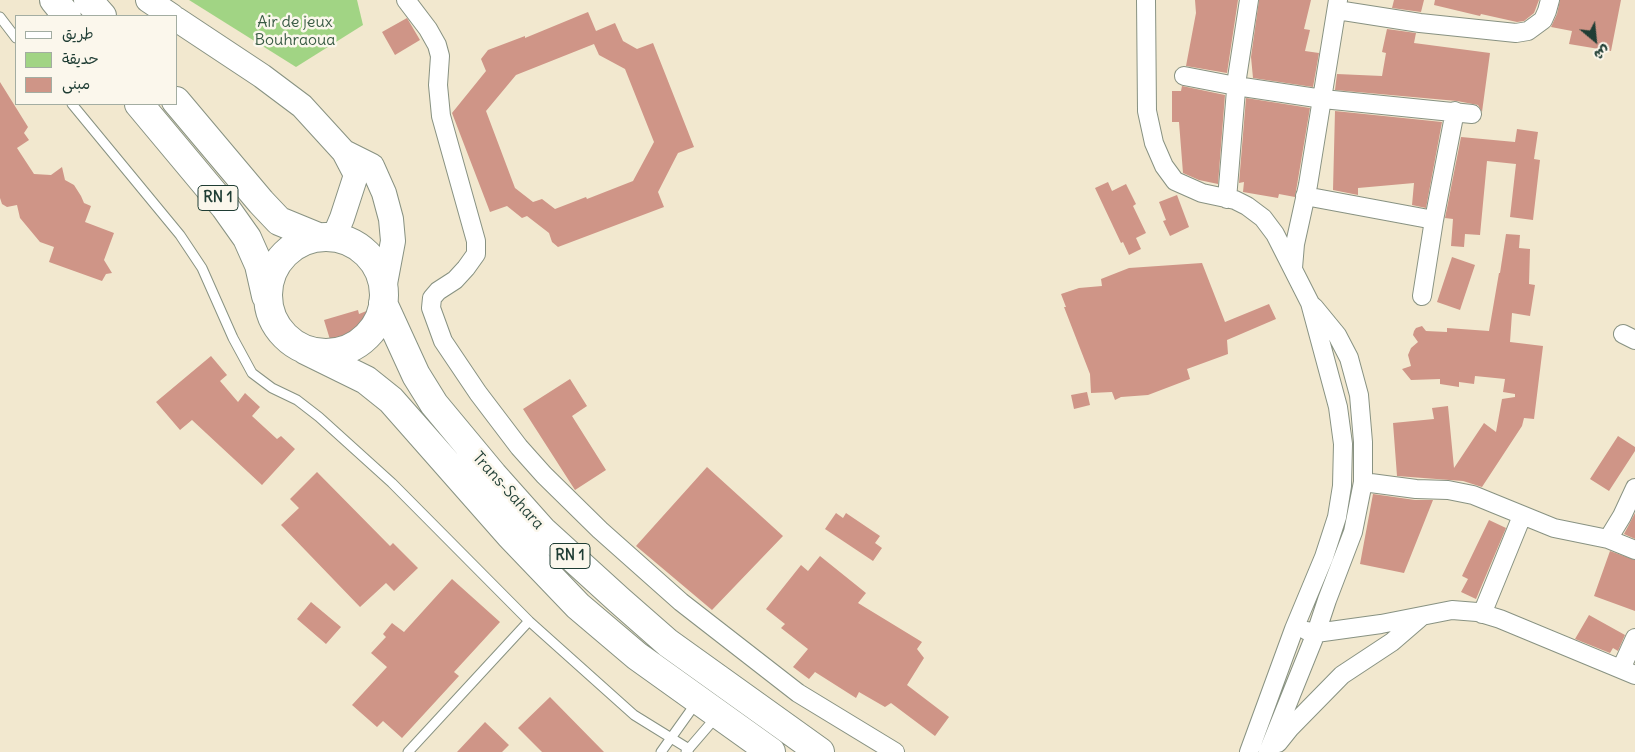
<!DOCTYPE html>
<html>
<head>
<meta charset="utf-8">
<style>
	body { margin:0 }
	#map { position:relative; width:1635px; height:752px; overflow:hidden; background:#f2e8cf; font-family:Delius,"Playpen Sans Arabic",sans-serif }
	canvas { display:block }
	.legend { position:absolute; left:15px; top:15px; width:162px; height:90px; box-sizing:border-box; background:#fbf7ec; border:1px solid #a3ada2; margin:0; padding:6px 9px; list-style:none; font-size:15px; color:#1f3d34 }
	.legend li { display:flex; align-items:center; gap:10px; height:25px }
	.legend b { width:25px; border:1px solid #a3ada2 }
	.north { position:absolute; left:1570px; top:15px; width:50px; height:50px; -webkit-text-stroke:4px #fbf7ec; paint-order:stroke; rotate:152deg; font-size:14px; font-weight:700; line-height:20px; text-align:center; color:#1f3d34 }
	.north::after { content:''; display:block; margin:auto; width:18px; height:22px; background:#1f3d34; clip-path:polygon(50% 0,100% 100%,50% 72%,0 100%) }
</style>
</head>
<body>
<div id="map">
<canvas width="1635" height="752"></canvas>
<ul class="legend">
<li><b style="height:6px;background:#fff"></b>طريق</li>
<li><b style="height:14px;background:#a1d484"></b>حديقة</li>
<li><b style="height:14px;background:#cf9587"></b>مبنى</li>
</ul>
<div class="north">ش</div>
</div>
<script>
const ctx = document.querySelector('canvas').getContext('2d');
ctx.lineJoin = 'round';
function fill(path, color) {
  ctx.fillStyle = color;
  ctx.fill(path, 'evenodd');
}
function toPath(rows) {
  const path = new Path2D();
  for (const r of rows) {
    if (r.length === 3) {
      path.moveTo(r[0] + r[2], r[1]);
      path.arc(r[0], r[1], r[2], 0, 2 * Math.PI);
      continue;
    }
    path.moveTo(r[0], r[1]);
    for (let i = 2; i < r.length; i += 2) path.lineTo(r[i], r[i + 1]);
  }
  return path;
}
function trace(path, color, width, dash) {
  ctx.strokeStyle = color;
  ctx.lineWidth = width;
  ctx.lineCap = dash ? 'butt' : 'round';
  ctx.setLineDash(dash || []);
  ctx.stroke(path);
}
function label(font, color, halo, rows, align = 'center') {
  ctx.font = font + ' Delius,sans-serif';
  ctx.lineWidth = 5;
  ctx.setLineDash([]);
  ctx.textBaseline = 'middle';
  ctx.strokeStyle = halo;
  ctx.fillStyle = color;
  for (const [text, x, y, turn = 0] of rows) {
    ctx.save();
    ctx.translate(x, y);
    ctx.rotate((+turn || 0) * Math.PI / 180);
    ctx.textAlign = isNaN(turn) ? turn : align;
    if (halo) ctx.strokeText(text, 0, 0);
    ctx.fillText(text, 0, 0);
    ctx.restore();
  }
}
fill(toPath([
	[189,0,357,0,363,25,296,67]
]), '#a1d484');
fill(toPath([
	[1195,0,1238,0,1227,73,1186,66,1196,13],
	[1259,0,1311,0,1304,29,1310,30,1305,51,1319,53,1313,87,1253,78,1251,57],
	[1394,0,1424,0,1421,12,1392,8],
	[1435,0,1539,0,1534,13,1524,21,1517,22,1481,14,1480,16,1434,5],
	[1560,0,1621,0,1611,51,1569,44,1572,31,1551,27,1557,14],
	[588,12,596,31,615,23,623,41,637,49,653,43,694,147,678,153,658,192,664,207,558,247,552,242,549,233,527,216,522,218,507,206,490,212,452,113,486,71,481,59,488,50,525,36,525,38],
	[594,44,599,55,625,69,654,142,633,181,587,199,586,197,555,209,542,199,533,202,515,188,486,111,516,75],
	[407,18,420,40,395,55,382,32],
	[1387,29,1416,33,1414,43,1490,53,1482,112,1478,105,1457,101,1335,90,1337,74,1382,76,1386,53,1382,52],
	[0,82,28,127,24,133,29,140,17,148,34,174,51,175,62,167,65,180,74,185,81,196,84,203,91,206,85,222,114,233,104,260,112,273,106,274,102,281,49,262,54,247,40,242,20,218,17,205,7,207,2,204,0,198],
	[1182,86,1225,95,1218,184,1199,180,1183,173,1179,122,1172,122,1172,91,1181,91],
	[1246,98,1310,108,1295,197,1279,194,1278,198,1243,192,1244,182,1239,183],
	[1335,111,1442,122,1426,208,1412,205,1414,183,1358,188,1358,195,1333,190],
	[1517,129,1538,132,1534,159,1540,160,1533,220,1510,217,1516,164,1487,161,1480,235,1465,234,1464,247,1451,246,1453,219,1445,218,1461,137,1515,142],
	[1108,182,1112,191,1126,184,1136,204,1133,206,1146,233,1136,238,1141,249,1129,255,1123,242,1121,243,1095,188],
	[1177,195,1189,227,1170,236,1163,221,1166,220,1159,202],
	[1506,234,1520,235,1519,248,1530,249,1529,284,1535,285,1530,316,1512,313,1510,342,1543,346,1534,419,1524,418,1522,426,1482,487,1463,481,1397,476,1393,423,1434,419,1432,408,1448,406,1454,468,1484,423,1496,432,1502,399,1515,397,1515,394,1503,392,1505,379,1475,376,1474,384,1459,382,1459,387,1440,384,1440,379,1411,380,1402,369,1411,366,1408,355,1411,348,1418,342,1413,335,1414,331,1416,328,1422,326,1426,331,1447,332,1447,328,1489,331,1499,273,1500,273],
	[1452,257,1475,265,1460,310,1437,302],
	[1202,263,1225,322,1269,304,1276,319,1227,340,1228,354,1187,369,1190,379,1148,395,1121,397,1115,400,1112,392,1091,393,1090,374,1064,307,1066,307,1061,294,1079,288,1102,286,1101,279,1129,268],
	[358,310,359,314,369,310,379,332,332,346,324,320],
	[211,356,227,375,220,381,238,402,245,393,260,407,252,416,277,439,281,436,295,449,262,485,192,420,180,430,156,402],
	[570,379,587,406,572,416,606,470,575,490,523,409],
	[1087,392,1090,405,1074,409,1071,395],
	[1618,436,1635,447,1635,451,1609,491,1590,479],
	[707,467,783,536,712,610,636,546],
	[317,472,390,546,393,543,418,568,394,591,386,583,360,607,281,525,299,508,290,499],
	[1373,494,1415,500,1433,500,1404,573,1360,564],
	[836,513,843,518,846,513,880,536,875,543,882,548,873,561,825,529],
	[1635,513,1635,539,1624,534],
	[1489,520,1506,528,1476,599,1461,592,1468,579,1462,576],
	[1610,551,1635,560,1635,611,1594,596],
	[820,556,866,593,858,603,922,642,917,649,924,658,907,685,949,717,935,736,891,703,885,707,859,692,856,698,815,672,809,679,793,667,808,649,781,628,785,624,766,609,801,565,808,571],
	[452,579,500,622,454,672,459,676,402,738,383,721,377,727,352,705,387,667,371,653,386,637,383,634,392,623,404,632],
	[311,602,341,627,326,644,297,619],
	[1589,615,1625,635,1618,651,1613,648,1610,653,1575,639],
	[550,697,604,752,542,752,518,728],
	[485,722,509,745,502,752,457,752]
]), '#cf9587');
const service = toPath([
	[0,17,16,38],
	[72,104,180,235,202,268,233,338,252,373,272,388,297,400,319,417,392,483,529,621,634,715,689,749],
	[408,752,529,621],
	[661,752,696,703],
	[686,752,717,716]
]);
const minor = toPath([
	[406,0,428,29,437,45,440,56,438,85,441,116,476,241,476,254,466,268,455,280,438,291,432,298,431,308,443,341,478,393,519,447,544,475,600,530,681,602,798,693,895,752],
	[1146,0,1147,111,1154,143,1164,166,1175,181,1202,193,1235,200,1247,206,1263,218,1275,234,1310,303,1338,407,1343,444,1342,486,1337,517,1324,557,1294,629,1249,752],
	[1337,10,1420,23,1516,33,1528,31,1543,20,1547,11,1550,0],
	[1184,76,1236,86,1323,99,1472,114],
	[1305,196,1434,220],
	[1227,199,1237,78,1249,0],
	[1293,268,1295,244,1308,185,1338,0],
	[1422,296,1434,220,1455,111],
	[1623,334,1635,340],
	[1363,482,1416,489,1448,490,1473,495,1554,528,1608,539,1622,516,1635,488],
	[1608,539,1635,550],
	[1482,614,1522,516],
	[1307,631,1316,633,1381,624,1452,610,1477,612,1500,619,1635,675],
	[1621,669,1635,638],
	[1278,743,1290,728,1342,675,1392,642,1421,617],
	[1268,752,1316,633,1327,600,1353,532,1363,482,1363,442,1359,395,1349,358,1337,335,1314,307]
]);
const secondary = toPath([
	[148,0,172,16],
	[176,19,262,76,302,106,344,152,356,175,342,218,334,237],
	[344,152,372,166,384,193,391,219,393,241,384,289]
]);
const trunk = toPath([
	[54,0,67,16],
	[88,0,102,16],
	[176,101,261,202,279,221,318,237],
	[139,104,225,207,247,238,259,265,266,296],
	[326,295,58],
	[383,303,416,375,434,404,493,475,542,530,619,600,668,643,820,752],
	[305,350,366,380,391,400,510,535,578,606,637,656,771,752]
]);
trace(service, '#889282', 11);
trace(minor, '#889282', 20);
trace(secondary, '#889282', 26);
trace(trunk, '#889282', 30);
trace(service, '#fff', 9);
trace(minor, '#fff', 18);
trace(secondary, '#fff', 24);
trace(trunk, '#fff', 28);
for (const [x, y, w] of [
	[218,198,40],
	[570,556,40]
]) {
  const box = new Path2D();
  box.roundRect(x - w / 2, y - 12.5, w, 25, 4);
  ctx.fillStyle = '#fbf7ec';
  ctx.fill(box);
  trace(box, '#1f3d34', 1);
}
label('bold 15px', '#1f3d34', null, [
	["RN 1",218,198],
	["RN 1",570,556]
]);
label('16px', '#395b44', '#fbf7ec', [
	["Air de jeux",295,22],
	["Bouhraoua",295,40]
]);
label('16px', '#1f3d34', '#fbf7ec', [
	["Trans-Sahara",508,491,48]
]);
</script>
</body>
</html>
